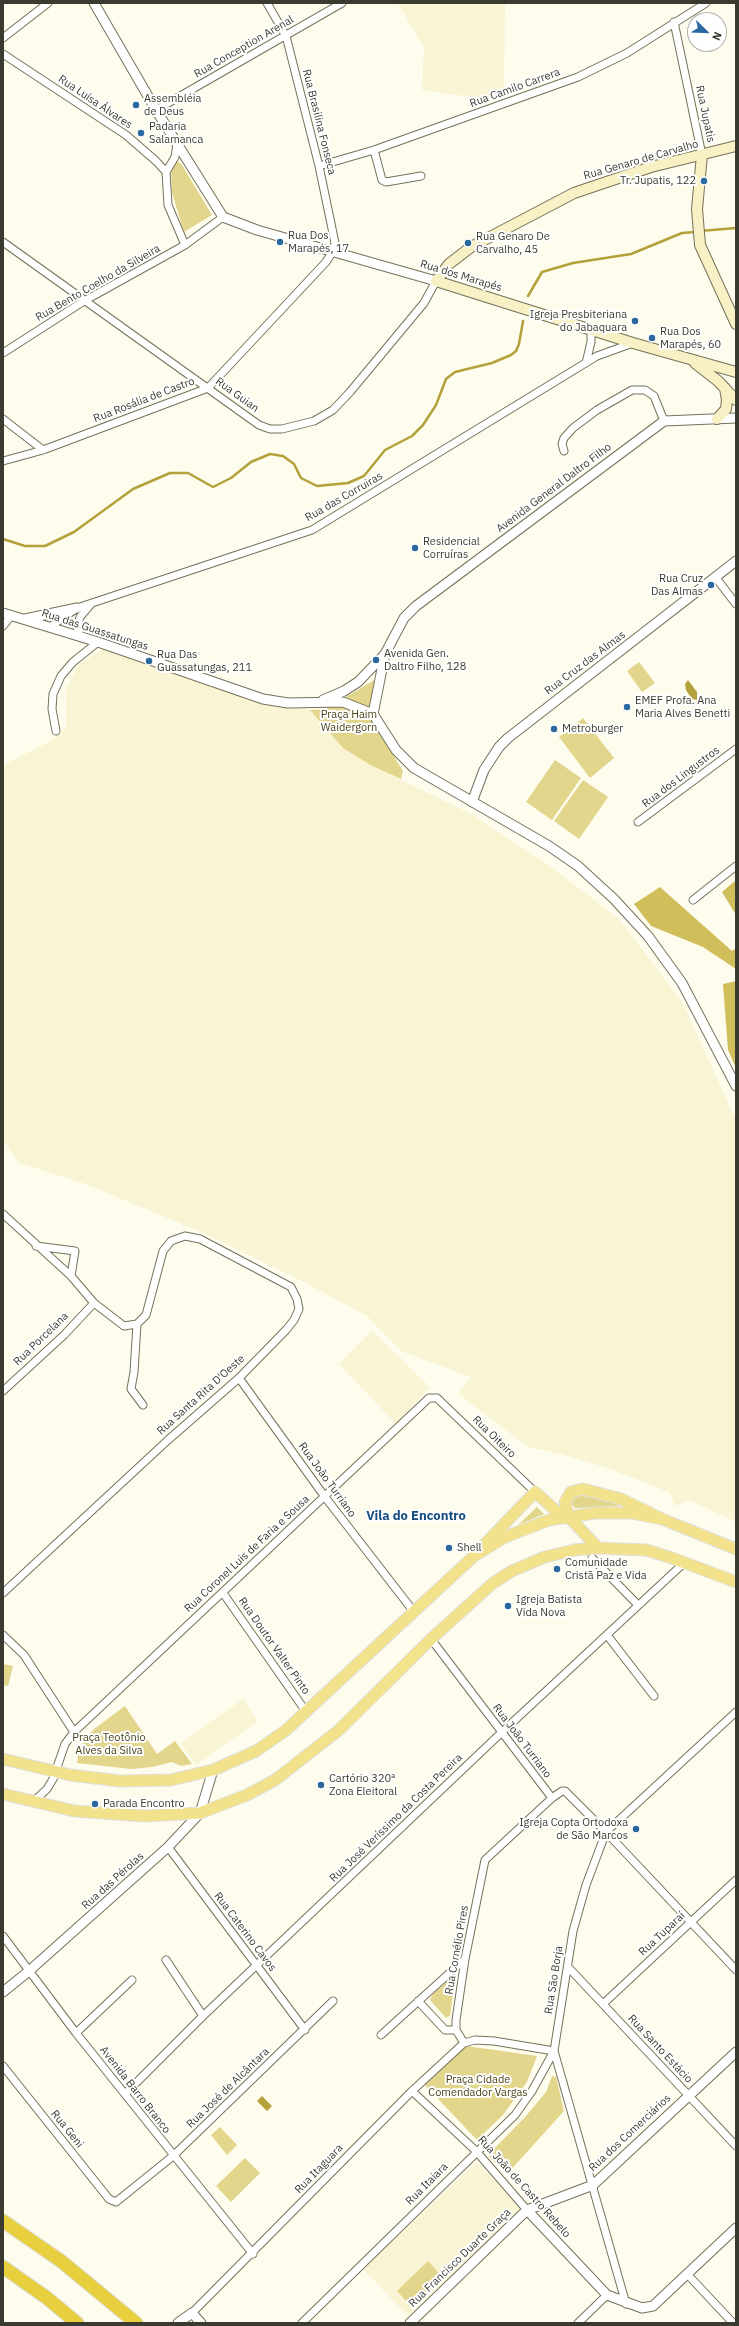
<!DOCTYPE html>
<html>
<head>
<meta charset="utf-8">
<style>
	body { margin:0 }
	#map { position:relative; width:739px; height:2326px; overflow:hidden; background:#fefced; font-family:"IBM Plex Sans",sans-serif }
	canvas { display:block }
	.frame { position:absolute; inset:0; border:4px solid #3b3a30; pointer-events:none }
	.north { position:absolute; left:687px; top:12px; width:40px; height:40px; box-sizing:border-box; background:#fff; border:1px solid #b1b0ac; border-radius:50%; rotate:113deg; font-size:11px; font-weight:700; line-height:16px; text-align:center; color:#3b3a30 }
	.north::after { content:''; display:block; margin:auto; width:14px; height:18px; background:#2c68a0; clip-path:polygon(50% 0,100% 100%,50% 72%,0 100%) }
</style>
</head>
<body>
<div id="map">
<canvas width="739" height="2326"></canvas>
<div class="frame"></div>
<div class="north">N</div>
</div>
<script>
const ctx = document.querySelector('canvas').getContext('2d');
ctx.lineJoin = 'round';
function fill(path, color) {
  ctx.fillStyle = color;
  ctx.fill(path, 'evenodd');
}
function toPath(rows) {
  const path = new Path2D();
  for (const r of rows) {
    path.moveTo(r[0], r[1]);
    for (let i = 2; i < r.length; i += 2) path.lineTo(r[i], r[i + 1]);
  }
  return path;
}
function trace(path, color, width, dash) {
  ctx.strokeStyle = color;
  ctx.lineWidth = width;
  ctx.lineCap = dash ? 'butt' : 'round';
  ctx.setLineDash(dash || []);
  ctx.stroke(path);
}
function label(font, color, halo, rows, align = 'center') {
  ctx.font = font + ' "IBM Plex Sans",sans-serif';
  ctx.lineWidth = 4;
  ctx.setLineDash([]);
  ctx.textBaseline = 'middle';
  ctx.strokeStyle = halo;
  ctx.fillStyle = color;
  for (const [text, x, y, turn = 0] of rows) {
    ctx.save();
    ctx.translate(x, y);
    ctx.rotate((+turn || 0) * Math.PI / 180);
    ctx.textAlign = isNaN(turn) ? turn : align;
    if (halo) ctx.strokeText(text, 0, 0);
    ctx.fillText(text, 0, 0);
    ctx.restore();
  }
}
fill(toPath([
	[398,3,505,3,504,94,493,100,422,90,424,48],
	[104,648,271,702,310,710,343,748,372,766,471,814,547,864,619,919,682,1002,736,1120,736,1522,689,1500,675,1506,669,1492,610,1469,561,1454,528,1447,458,1393,471,1377,401,1351,367,1316,296,1278,204,1233,83,1183,19,1163,3,1140,3,769,7,763,49,742,66,728,66,690,78,665],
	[372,1331,430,1387,396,1424,339,1364],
	[243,1699,258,1721,196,1765,180,1743],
	[477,2162,521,2209,408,2316,363,2269]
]), '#f9f4d3');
fill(toPath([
	[177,161,182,165,212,215,184,232,172,193,171,168],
	[639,662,655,683,642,692,627,671],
	[376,679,371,719,403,771,401,779,372,766,343,748,310,710,326,709],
	[583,718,614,758,590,778,559,737],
	[555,760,581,778,552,820,526,802],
	[583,780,608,797,579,839,554,821],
	[576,1495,604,1499,621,1506,575,1508,572,1504,572,1499],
	[537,1507,544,1514,518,1525],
	[3,1664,13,1666,8,1686,3,1685],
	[125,1706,157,1754,175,1741,192,1764,181,1766,172,1762,152,1767,131,1769,77,1763,79,1750,86,1738,94,1729],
	[455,1978,450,2016,446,2018,430,2000,433,1994,449,1980],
	[466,2046,537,2056,527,2082,503,2115,477,2140,425,2085],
	[552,2076,556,2077,564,2111,507,2174,489,2157,489,2154,525,2117,546,2092],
	[220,2127,237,2145,227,2155,211,2135],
	[245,2158,260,2173,231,2202,216,2186],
	[428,2261,444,2279,413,2308,397,2291]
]), '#e2d58c');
fill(toPath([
	[736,880,736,915,722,892],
	[660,887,732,951,736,948,736,969,703,947,651,926,634,904],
	[736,981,736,1068,728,1050,723,984]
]), '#d0be5b');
fill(toPath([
	[688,680,697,692,697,700,692,699,686,690,685,684],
	[262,2096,272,2106,267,2111,257,2101]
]), '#b3a13b');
trace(toPath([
	[700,231,736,228],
	[528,296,542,272,573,263,631,254,682,233,695,232],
	[3,539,25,546,45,546,74,532,133,489,170,473,188,473,213,487,231,478,251,462,270,454,283,456,294,464,301,478,317,486,348,483,364,476,385,450,412,436,423,425,436,405,446,379,455,372,492,363,511,355,516,351,519,344,523,321]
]), '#b3a13b', 2.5);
const minor = toPath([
	[674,22,702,155],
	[3,38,48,3],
	[3,54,126,135,156,161,166,172,168,205,185,245],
	[156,110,342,3],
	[374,150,382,180,386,182,421,176],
	[319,166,374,150,578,77,627,53,706,3],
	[166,172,175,157,177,144],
	[3,242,259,425,270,429,282,429,314,421,333,410,350,392,424,303,436,281],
	[3,353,84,301,185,245,223,217],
	[586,363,591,342,591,329],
	[3,419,43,450],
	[564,451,562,444,564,438,573,428,597,410,632,390,645,390,654,396,664,421],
	[3,461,43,450,208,388,326,262,333,251,335,243,319,166,286,36,267,3],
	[716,578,736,604],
	[3,626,12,615],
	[50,627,77,608,312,530,597,356,633,343],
	[80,636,77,627,80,617,91,604],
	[56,731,52,709,53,694,61,676,73,662,98,642],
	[638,822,736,749],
	[693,900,736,866],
	[3,1214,71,1276,94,1303,124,1326,137,1324],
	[36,1246,75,1251,71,1276],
	[239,1378,325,1497,414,1612],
	[3,1391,64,1335,94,1303],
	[592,1558,638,1605],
	[3,1593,168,1440,239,1378,286,1330,294,1320,299,1309,297,1299,291,1287,200,1239,185,1236,171,1241,163,1251,146,1315,137,1324,134,1372,131,1389,143,1405],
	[223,1593,307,1713],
	[3,1635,24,1655,74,1732],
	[607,1635,654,1696],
	[431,1639,552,1798],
	[33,1802,47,1789,53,1779,65,1744,74,1732,429,1398,437,1398,535,1492],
	[168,1847,305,2030],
	[3,1936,76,2033,253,2254],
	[166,1960,203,2016],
	[568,1967,736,2146],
	[418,2001,445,2030,456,2030],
	[603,2004,736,1880],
	[76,2033,132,1980],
	[381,2035,465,1959],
	[464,2043,456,2030,456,2020,465,1959,485,1860,552,1798,562,1791,565,1791,606,1832,736,1970],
	[3,2066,109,2199,116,2202,173,2156,333,2001],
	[412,2091,476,2151,527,2210],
	[125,2094,203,2016,501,1733,685,1562],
	[688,2275,733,2323],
	[626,2304,554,2051,573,1931,586,1885,606,1832,736,1712],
	[192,2313,412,2091,464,2043,475,2040,494,2041,554,2051,532,2091,515,2115,302,2323],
	[578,2323,607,2295]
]);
const tertiary = toPath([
	[94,3,156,110,223,217,257,230,436,281],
	[736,418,664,421,416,606,404,618,385,654,373,714,396,750,414,768,549,846,578,866,614,899,648,936,682,983,736,1086],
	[3,613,98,642,263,699,288,703,343,702,373,714],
	[25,619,77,608],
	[323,700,344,691,358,682,385,654],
	[472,802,484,770,499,747,508,738,736,561],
	[3,1992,29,1971,168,1847,200,1813,213,1770],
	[527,2210,607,2295,642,2308,653,2306,736,2228],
	[192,2313,201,2323],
	[178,2323,192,2313],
	[410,2323,527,2210,593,2185,736,2052]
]);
const secondary = toPath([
	[736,146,651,167,574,193,471,247,449,264,436,281,633,343,736,372],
	[702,155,697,209,700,245,736,324],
	[695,363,718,381,736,400],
	[717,419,726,409,727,400,725,388]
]);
const primary = toPath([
	[485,1544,535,1492,563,1517],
	[598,1548,568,1516,565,1502,571,1492,583,1489,621,1499,662,1519,736,1549],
	[3,1759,70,1775,120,1781,171,1780,213,1770,256,1751,285,1731,474,1556,505,1537,549,1520,595,1513,632,1513,662,1519],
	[3,1794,74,1811,145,1816,200,1813,247,1795,275,1780,339,1730,431,1639,493,1583,512,1571,545,1557,574,1550,598,1548,646,1550,672,1558,736,1582]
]);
const motorway = toPath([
	[3,2221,61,2261,136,2323],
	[3,2267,47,2298,77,2323]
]);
trace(minor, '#75715b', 9);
trace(tertiary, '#75715b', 11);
trace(secondary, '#75715b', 12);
trace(primary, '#e0dfde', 13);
trace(motorway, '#e0dfde', 15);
trace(minor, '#fff', 7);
trace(tertiary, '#fff', 9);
trace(secondary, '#f8f1c5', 10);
trace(primary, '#f1e28b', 11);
trace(motorway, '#e7cf3e', 13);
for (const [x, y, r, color] of [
	[136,105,4,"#2c68a0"],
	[141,133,4,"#2c68a0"],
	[704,181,4,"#2c68a0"],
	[280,242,4,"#2c68a0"],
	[468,243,4,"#2c68a0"],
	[635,321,4,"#2c68a0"],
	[652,338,4,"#2c68a0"],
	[415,548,4,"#2c68a0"],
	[711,585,4,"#2c68a0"],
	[376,660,4,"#2c68a0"],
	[149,661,4,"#2c68a0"],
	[627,707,4,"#2c68a0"],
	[554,729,4,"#2c68a0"],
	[449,1548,4,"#2c68a0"],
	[557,1569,4,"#2c68a0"],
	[508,1606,4,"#2c68a0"],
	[321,1785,4,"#2c68a0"],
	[95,1804,4,"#2c68a0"],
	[636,1829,4,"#2c68a0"]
]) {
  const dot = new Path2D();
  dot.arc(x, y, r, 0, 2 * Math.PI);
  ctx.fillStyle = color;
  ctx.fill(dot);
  trace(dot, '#fff', 1.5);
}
label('11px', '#3b3a30', '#fff', [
	["Rua Conception Arenal",244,47,-30],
	["Rua Camilo Carrera",515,88,-20],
	["Rua Luísa Álvares",95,102,34],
	["Rua Jupatis",705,114,78],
	["Rua Brasilina Fonseca",319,122,76],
	["Rua Genaro de Carvalho",641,160,-16],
	["Rua dos Marapés",461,276,17],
	["Rua Bento Coelho da Silveira",98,283,-30],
	["Rua Guian",237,395,36],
	["Rua Rosália de Castro",144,400,-21],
	["Avenida General Daltro Filho",554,488,-37],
	["Rua das Corruiras",344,497,-30],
	["Rua das Guassatungas",95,630,18],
	["Rua Cruz das Almas",585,663,-37],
	["Rua dos Lingustros",681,777,-37],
	["Rua Porcelana",41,1339,-44],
	["Rua Santa Rita D'Oeste",201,1395,-42],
	["Rua Oiteiro",494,1437,44],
	["Rua João Turriano",327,1480,54],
	["Rua Coronel Luis de Faria e Sousa",247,1554,-43],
	["Rua Doutor Valter Pinto",274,1646,55],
	["Rua João Turriano",522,1741,53],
	["Rua José Veríssimo da Costa Pereira",396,1818,-44],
	["Rua das Pérolas",113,1881,-42],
	["Rua Caterino Cavos",245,1932,53],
	["Rua Tuparaí",662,1934,-43],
	["Rua Cornélio Pires",457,1950,-80],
	["Rua São Borja",554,1980,-81],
	["Rua Santo Estácio",660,2049,47],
	["Rua José de Alcântara",228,2088,-44],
	["Avenida Barro Branco",135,2090,52],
	["Rua Geni",67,2129,51],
	["Rua dos Comerciários",630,2133,-43],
	["Rua Itaguara",319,2169,-46],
	["Rua Itaiara",427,2184,-45],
	["Rua João de Castro Rebelo",524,2187,48],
	["Rua Francisco Duarte Graça",460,2258,-44]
]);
label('11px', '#3b3a30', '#fff', [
	["Assembléia",144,99],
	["de Deus",144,112],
	["Padaria",149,127],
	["Salamanca",149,140],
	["Tr. Jupatis, 122",696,181,"right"],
	["Rua Dos",288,236],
	["Marapés, 17",288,249],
	["Rua Genaro De",476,237],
	["Carvalho, 45",476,250],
	["Igreja Presbiteriana",627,315,"right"],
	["do Jabaquara",627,328,"right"],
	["Rua Dos",660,332],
	["Marapés, 60",660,345],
	["Residencial",423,542],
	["Corruíras",423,555],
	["Rua Cruz",703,579,"right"],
	["Das Almas",703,592,"right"],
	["Avenida Gen.",384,654],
	["Daltro Filho, 128",384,667],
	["Rua Das",157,655],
	["Guassatungas, 211",157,668],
	["EMEF Profa. Ana",635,701],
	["Maria Alves Benetti",635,714],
	["Metroburger",562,729],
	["Shell",457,1548],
	["Comunidade",565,1563],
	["Cristã Paz e Vida",565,1576],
	["Igreja Batista",516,1600],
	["Vida Nova",516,1613],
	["Cartório 320ª",329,1779],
	["Zona Eleitoral",329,1792],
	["Parada Encontro",103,1804],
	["Igreja Copta Ortodoxa",628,1823,"right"],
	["de São Marcos",628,1836,"right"]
], 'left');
label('11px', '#494218', '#fff', [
	["Praça Haim",349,715],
	["Waidergorn",349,728],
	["Praça Teotônio",109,1738],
	["Alves da Silva",109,1751],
	["Praça Cidade",478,2080],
	["Comendador Vargas",478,2093]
]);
label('bold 13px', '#164e7f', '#fff', [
	["Vila do Encontro",416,1516]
]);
</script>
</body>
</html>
